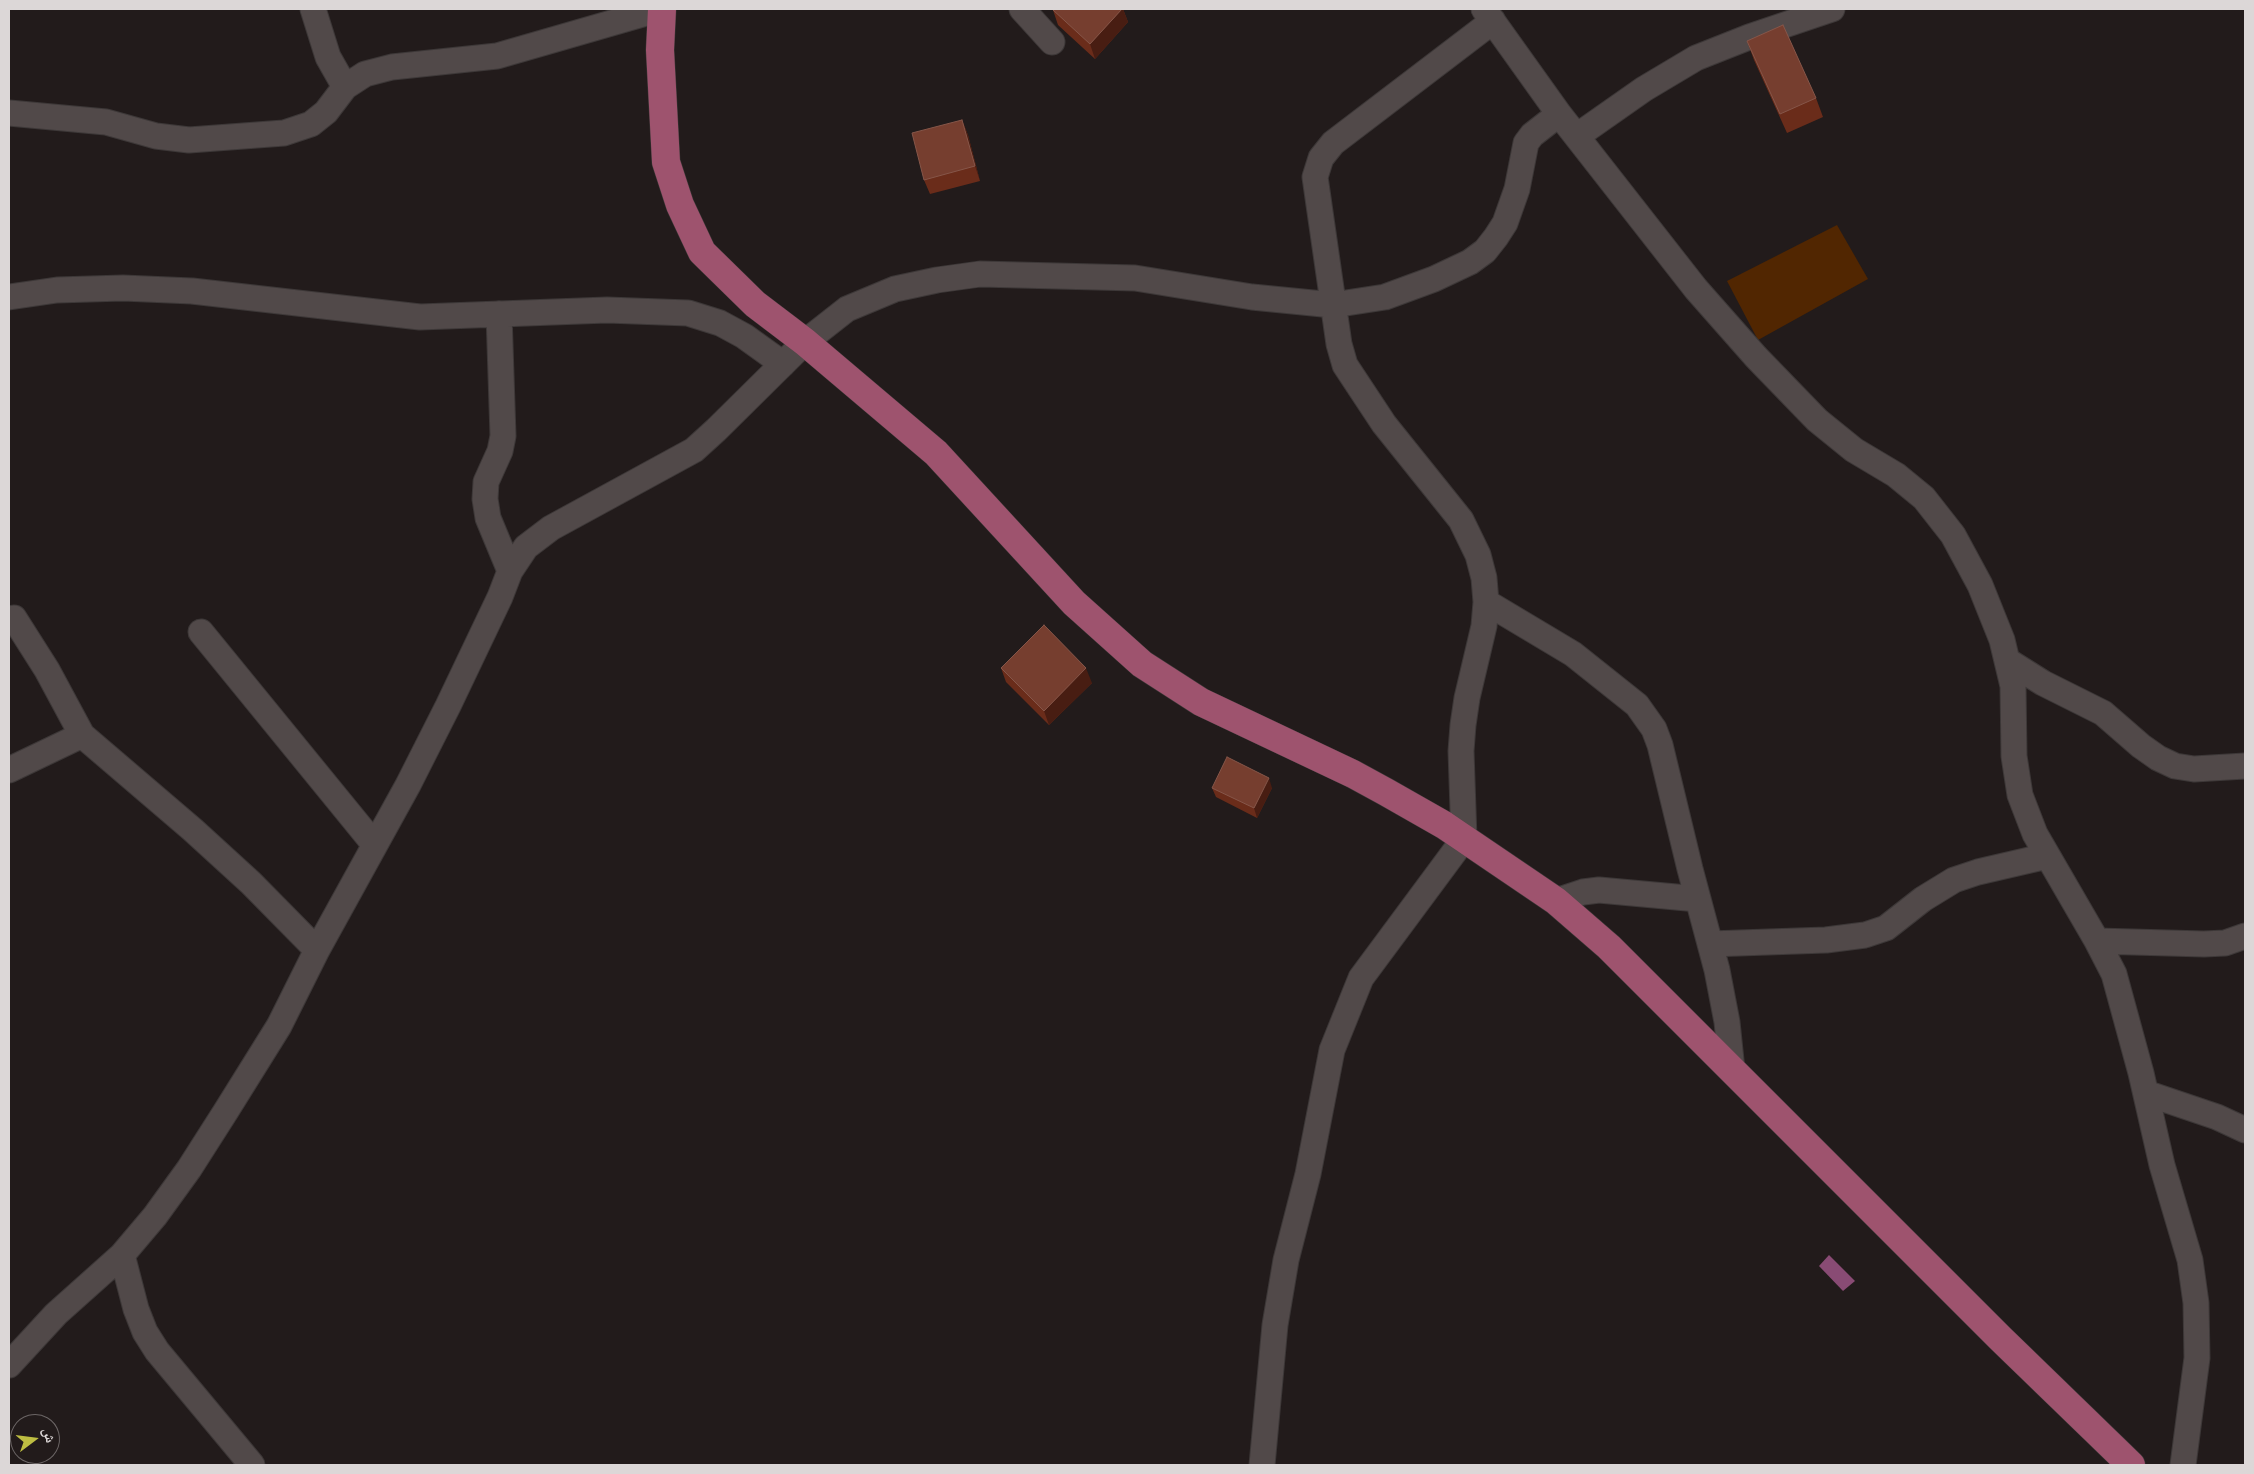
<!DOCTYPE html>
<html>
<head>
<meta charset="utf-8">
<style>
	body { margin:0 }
	#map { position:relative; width:2254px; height:1474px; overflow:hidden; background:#221b1b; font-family:"Nunito Sans","Noto Naskh Arabic",sans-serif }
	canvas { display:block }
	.frame { position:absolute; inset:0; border:10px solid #dcd7d7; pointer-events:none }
	.north { position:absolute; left:10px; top:1414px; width:50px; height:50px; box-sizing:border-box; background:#221b1b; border:1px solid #6c6666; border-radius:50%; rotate:75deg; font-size:14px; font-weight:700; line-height:20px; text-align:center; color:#dcd7d7 }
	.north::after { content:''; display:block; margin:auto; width:18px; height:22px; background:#bebe42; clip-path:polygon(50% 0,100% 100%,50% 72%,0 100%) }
</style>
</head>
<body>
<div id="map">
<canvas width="2254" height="1474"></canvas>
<div class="frame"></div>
<div class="north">ش</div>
</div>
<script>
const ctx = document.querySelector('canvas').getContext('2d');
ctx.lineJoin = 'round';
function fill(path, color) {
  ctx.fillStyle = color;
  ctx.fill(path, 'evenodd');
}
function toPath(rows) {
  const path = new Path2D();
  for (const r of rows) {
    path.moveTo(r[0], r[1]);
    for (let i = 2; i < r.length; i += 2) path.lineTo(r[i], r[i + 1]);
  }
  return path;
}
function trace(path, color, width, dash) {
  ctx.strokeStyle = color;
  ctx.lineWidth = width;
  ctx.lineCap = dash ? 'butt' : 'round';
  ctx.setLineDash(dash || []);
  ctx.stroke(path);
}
fill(toPath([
	[1837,225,1868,279,1758,340,1727,281]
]), '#512601');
fill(toPath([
	[1829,1255,1855,1281,1843,1291,1819,1266]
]), '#894b74');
const minor = toPath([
	[313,9,328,57,345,87],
	[1022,9,1052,42],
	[1484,9,1559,114,1696,289,1756,357,1817,420,1854,450,1896,475,1924,498,1953,535,1980,585,2002,640,2013,686,2014,756,2020,795,2035,834,2097,941,2114,974,2141,1073,2162,1165,2190,1260,2196,1303,2197,1358,2183,1465],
	[9,113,106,122,156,136,189,140,284,133,311,124,326,112,345,87,365,74,392,67,497,56,660,9],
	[1577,136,1644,89,1696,58,1749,37,1832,9],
	[9,297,57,290,123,288,192,291,420,317,607,310,688,313,720,323,744,336,783,364],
	[499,314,503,436,500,451,486,482,485,499,488,518,510,571],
	[1486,602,1573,654,1637,705,1654,729,1660,745,1690,869,1717,970,1727,1022,1732,1070],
	[14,618,47,670,82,735],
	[201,632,374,844],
	[2008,661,2043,683,2103,713,2141,746,2158,758,2175,766,2194,769,2245,766],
	[9,770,82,735,193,830,251,883,317,950],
	[1556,901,1583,892,1599,890,1698,899],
	[2097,941,2204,944,2225,943,2245,936],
	[1710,944,1826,940,1865,935,1886,928,1923,899,1954,880,1978,872,2047,856],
	[2146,1093,2217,1117,2245,1130],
	[122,1255,136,1309,145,1332,157,1351,252,1465],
	[9,1365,56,1314,122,1255,155,1216,189,1169,226,1111,279,1026,317,950,408,785,448,706,500,597,510,571,526,547,551,528,694,450,716,430,805,342,847,309,895,289,937,280,980,274,1135,278,1252,297,1333,305,1385,297,1434,279,1470,262,1485,251,1496,237,1505,223,1517,189,1526,143,1532,135,1559,114],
	[1262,1465,1275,1325,1286,1260,1308,1174,1332,1050,1361,978,1464,839,1461,751,1463,725,1467,698,1484,626,1486,602,1484,578,1478,555,1461,520,1384,424,1345,365,1339,344,1315,177,1321,158,1333,143,1493,21]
]);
const major = toPath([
	[662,9,660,50,666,162,680,205,702,252,755,304,805,342,936,453,1074,603,1142,664,1201,702,1353,774,1386,792,1444,825,1556,901,1609,947,2000,1338,2131,1465]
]);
trace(minor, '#3d3838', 27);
trace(major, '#3d3838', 29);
trace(minor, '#514949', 25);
trace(major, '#9e536e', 28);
fill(toPath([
	[1054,9,1123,9,1128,22,1095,59,1058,25,1053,10],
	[1747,41,1816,98,1823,117,1787,133,1754,60],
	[962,120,968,135,980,181,930,194,924,180],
	[1001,668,1092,683,1049,725,1006,682],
	[1212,788,1272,788,1257,818,1216,797]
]), '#6a2c1a');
fill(toPath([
	[1122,9,1123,9,1128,22,1095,59,1090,44],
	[962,120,968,135,980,181,975,166],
	[1086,668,1092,683,1049,725,1044,711],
	[1269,778,1272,788,1257,818,1254,808]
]), '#481d12');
const building = toPath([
	[1054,9,1122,9,1090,44,1053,10,1054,9],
	[1783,25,1816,98,1780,114,1747,41,1783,25],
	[962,120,975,166,924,180,912,133,962,120],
	[1044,625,1086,668,1044,711,1001,668,1044,625],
	[1227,757,1269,778,1254,808,1212,788,1227,757]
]);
fill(building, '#763e2f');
trace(building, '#865649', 1);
</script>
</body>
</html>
